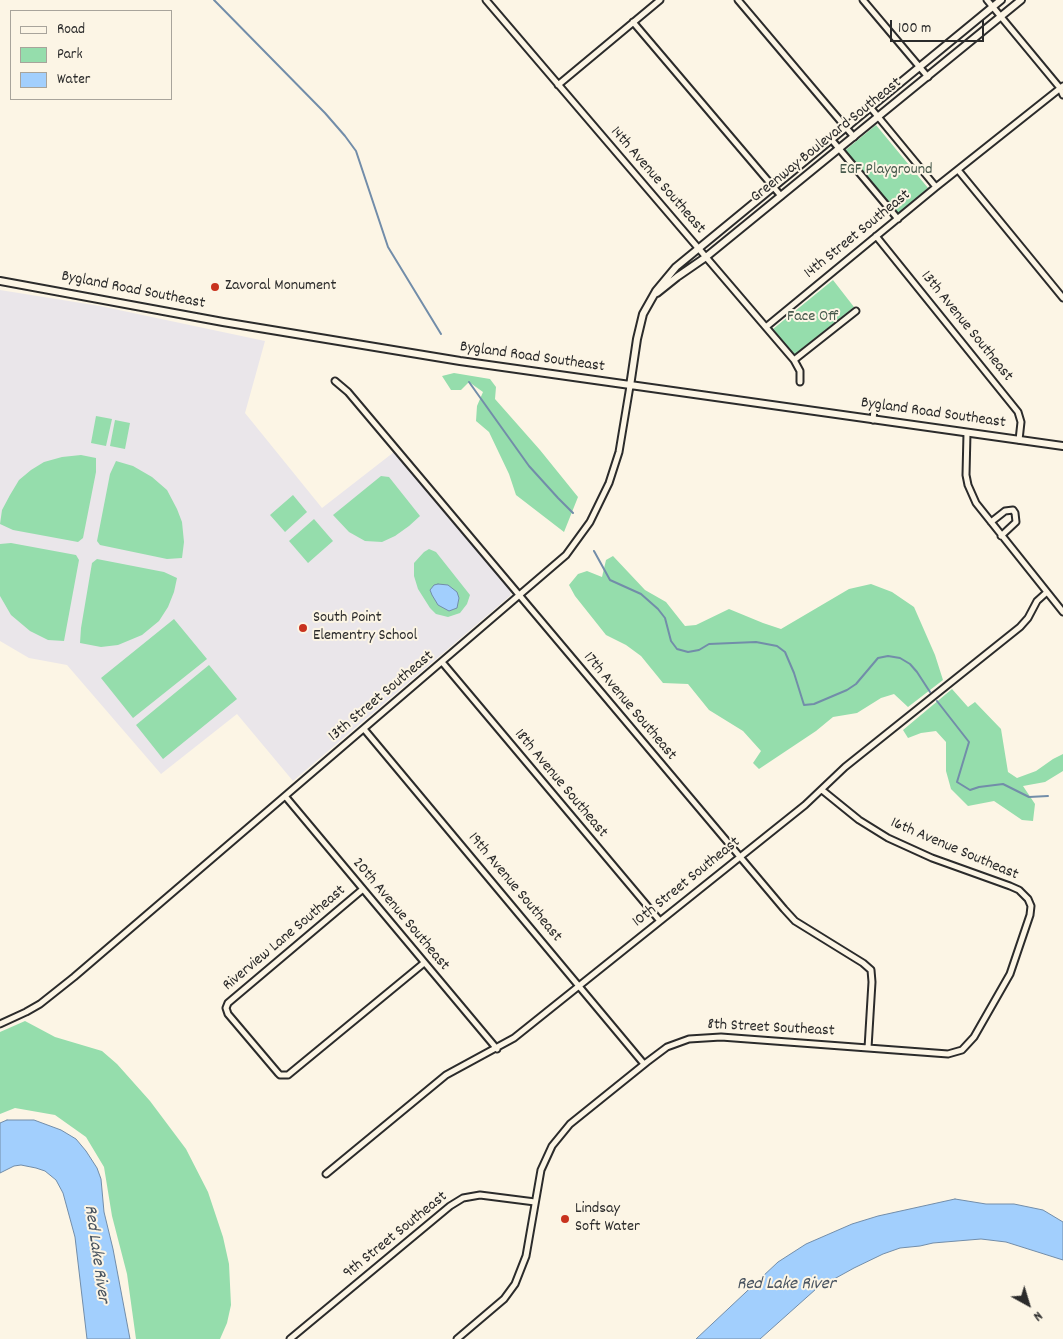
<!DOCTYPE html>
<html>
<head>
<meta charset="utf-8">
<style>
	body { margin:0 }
	#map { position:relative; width:1063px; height:1339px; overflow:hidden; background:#fcf5e5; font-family:Dekko,sans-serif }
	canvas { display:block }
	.legend { position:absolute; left:10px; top:10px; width:162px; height:90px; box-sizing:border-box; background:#fcf5e5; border:1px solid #a8a49b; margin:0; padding:6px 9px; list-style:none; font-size:15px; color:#2b2b2b }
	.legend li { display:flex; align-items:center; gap:10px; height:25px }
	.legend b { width:25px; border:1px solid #a8a49b }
	.north { position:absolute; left:1003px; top:1279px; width:50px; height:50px; -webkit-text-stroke:4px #fcf5e5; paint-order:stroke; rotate:141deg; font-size:14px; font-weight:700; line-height:20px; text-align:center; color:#2b2b2b }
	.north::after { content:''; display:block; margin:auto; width:18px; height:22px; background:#2b2b2b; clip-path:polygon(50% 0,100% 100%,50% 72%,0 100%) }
	.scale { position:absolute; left:890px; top:20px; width:94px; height:22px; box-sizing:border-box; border:2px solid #2b2b2b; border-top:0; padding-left:6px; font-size:15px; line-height:18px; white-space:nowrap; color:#2b2b2b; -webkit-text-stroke:4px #fcf5e5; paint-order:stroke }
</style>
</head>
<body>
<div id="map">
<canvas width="1063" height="1339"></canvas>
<ul class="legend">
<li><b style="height:6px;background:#fcf5e5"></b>Road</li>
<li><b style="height:14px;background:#95ddac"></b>Park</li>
<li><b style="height:14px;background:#a2cffd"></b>Water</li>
</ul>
<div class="north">N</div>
<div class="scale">100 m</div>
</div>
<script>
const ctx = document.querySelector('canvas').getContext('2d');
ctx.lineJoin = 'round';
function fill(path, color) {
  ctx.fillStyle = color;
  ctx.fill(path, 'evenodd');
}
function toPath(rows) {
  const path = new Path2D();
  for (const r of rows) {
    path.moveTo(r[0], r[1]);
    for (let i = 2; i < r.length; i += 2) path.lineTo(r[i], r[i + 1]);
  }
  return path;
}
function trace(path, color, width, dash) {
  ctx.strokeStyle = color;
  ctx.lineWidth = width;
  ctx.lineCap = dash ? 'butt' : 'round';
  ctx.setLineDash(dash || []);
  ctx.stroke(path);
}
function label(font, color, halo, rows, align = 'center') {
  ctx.font = font + ' Dekko,sans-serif';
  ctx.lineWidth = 4;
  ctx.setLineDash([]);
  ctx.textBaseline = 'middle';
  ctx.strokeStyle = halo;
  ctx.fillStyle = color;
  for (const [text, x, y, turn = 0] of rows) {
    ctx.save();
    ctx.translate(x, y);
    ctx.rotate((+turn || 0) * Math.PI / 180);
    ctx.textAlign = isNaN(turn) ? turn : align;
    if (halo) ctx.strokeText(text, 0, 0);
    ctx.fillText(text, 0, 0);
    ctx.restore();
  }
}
fill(toPath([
	[0,290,100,306,265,341,245,413,322,508,394,452,511,591,510,596,293,781,237,714,161,774,67,665,29,658,0,641]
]), '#eae6ea');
fill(toPath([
	[876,125,928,188,896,215,843,152],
	[833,280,854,307,794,355,773,329],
	[454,373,490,379,496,387,495,399,540,450,578,497,564,532,516,495,509,474,489,432,476,421,477,406,483,392,469,382,461,390,451,390,442,376],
	[96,416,112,419,106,446,91,443],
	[115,420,130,423,125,449,110,446],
	[81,455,96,458,96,472,83,538,78,542,13,530,0,524,2,510,10,495,19,480,31,470,44,462,62,457],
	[116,461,133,466,152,477,167,490,177,509,182,522,184,542,182,558,167,559,100,545,97,541,110,474],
	[381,476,389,477,420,516,409,526,395,536,382,542,365,541,349,532,333,515],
	[293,495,307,512,285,532,270,515],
	[314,519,333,541,308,563,289,541],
	[11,543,76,555,79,560,64,641,48,640,30,631,11,615,0,596,0,544],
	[429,549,436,552,470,595,467,604,460,613,448,617,436,614,430,608,418,589,414,576,414,563,424,552],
	[613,556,645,590,666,602,685,626,696,625,729,609,763,623,781,629,849,589,871,584,892,592,914,607,935,655,943,680,908,707,894,694,881,698,857,713,833,717,816,731,759,769,753,763,761,751,743,731,709,710,688,684,663,683,641,656,626,645,606,635,575,596,569,585,578,574,587,571,602,577,606,560],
	[97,559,164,572,177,578,174,592,168,607,159,621,142,635,118,645,101,647,80,643,81,628,92,563],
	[174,619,207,659,133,718,101,678],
	[209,665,237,699,163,759,136,725],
	[952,689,968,707,975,702,1001,729,1008,772,1017,778,1036,771,1053,759,1063,754,1063,771,1045,782,1023,786,1035,804,1033,821,1022,820,994,801,968,806,951,789,946,771,946,742,936,731,921,733,908,738,903,730],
	[25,1021,55,1037,102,1051,117,1064,150,1101,186,1149,208,1192,223,1237,229,1264,231,1305,227,1323,220,1339,136,1339,127,1274,112,1216,104,1167,86,1137,55,1115,15,1108,0,1114,0,1032]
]), '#95ddac');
const water = toPath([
	[438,584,448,585,457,592,459,598,457,608,449,611,438,605,432,595,430,590,434,585,438,584],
	[7,1120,34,1120,61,1130,76,1139,86,1151,97,1168,101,1179,104,1212,113,1249,130,1339,87,1339,75,1237,63,1193,56,1180,45,1171,36,1168,21,1165,14,1166,0,1173,0,1123,7,1120],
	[955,1199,986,1204,1014,1204,1043,1210,1063,1222,1063,1260,1006,1242,981,1239,933,1243,920,1246,900,1248,883,1254,854,1268,816,1289,760,1339,696,1339,778,1262,806,1244,852,1224,878,1216,955,1199]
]);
fill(water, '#a2cffd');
trace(water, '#728da9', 1);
trace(toPath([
	[214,0,325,113,345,136,356,151,388,247,441,334],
	[469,382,529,466,558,498,573,513],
	[594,551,610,580,641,594,658,609,665,618,671,641,677,649,688,652,699,650,709,644,756,642,777,646,785,652,794,673,804,705,814,704,847,690,856,684,878,658,888,656,900,658,910,664,917,672,930,692],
	[937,701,969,742,957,782,970,790,979,787,1003,784,1029,797,1048,796]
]), '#728da9', 2);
const minor = toPath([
	[486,0,794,360,800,371,800,382],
	[738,0,854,137],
	[863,0,928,77],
	[987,0,1060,88,1063,95],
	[633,22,781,196],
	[558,85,660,0],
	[870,107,936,187],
	[831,139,898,219],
	[958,170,1063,298],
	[876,236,1018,412,1021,422,1019,440],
	[766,327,936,187,1063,86],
	[794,360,856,311],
	[335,381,348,392,784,909,795,921,863,963,871,970,872,982,868,1048],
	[873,420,874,409],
	[967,433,966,475,968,485,976,503,1063,612],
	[991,522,1005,511,1013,510,1015,513,1016,522,1001,536],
	[442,662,660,921],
	[364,729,644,1064],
	[285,796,497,1049],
	[363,889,228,1003,226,1008,228,1014,278,1073,280,1075,288,1075,424,963],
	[0,1024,26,1012,40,1004,74,977,566,555,590,522,609,483,619,452,630,386],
	[326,1174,446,1075,514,1038,805,805,845,767,1020,627,1028,618,1037,601,1047,592],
	[290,1339,450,1206,463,1198,480,1195,535,1202],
	[457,1339,504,1299,515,1284,526,1256,541,1170,552,1146,570,1124,647,1062,667,1047,689,1039,721,1037,948,1054,962,1050,974,1037,1010,974,1030,915,1031,906,1028,899,1019,890,1010,886,932,858,888,838,859,820,822,790]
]);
const tertiary = toPath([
	[0,281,223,322,460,361,1063,446],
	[657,293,677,277,706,257,1021,0],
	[630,386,637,339,643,314,656,291,676,267,1001,0]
]);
trace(minor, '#2b2b2b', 9);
trace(tertiary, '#2b2b2b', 10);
trace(minor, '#fcf5e5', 5);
trace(tertiary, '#fcf5e5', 6);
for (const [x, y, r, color] of [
	[215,287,5,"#c8321e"],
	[303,628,5,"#c8321e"],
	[565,1219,5,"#c8321e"]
]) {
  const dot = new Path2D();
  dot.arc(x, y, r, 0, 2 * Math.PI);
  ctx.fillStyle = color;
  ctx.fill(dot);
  trace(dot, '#fcf5e5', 2);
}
label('16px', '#2b2b2b', '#fcf5e5', [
	["Greenway Boulevard Southeast",827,141,-39],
	["14th Avenue Southeast",657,181,49],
	["14th Street Southeast",858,235,-39],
	["Bygland Road Southeast",133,291,11],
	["13th Avenue Southeast",966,327,51],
	["Bygland Road Southeast",532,358,8],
	["Bygland Road Southeast",933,414,8],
	["13th Street Southeast",382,697,-40],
	["17th Avenue Southeast",629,707,50],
	["18th Avenue Southeast",560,784,50],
	["16th Avenue Southeast",954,850,23],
	["10th Street Southeast",687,883,-39],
	["19th Avenue Southeast",514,888,50],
	["20th Avenue Southeast",400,915,50],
	["Riverview Lane Southeast",285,939,-40],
	["8th Street Southeast",771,1029,3],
	["9th Street Southeast",396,1236,-39]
]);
label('16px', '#46584b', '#fcf5e5', [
	["EGF Playground",886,171],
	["Face Off",813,318]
]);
label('16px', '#2b2b2b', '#fcf5e5', [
	["Zavoral Monument",225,287],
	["South Point",313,619],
	["Elementry School",313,637],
	["Lindsay",575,1210],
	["Soft Water",575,1228]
], 'left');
label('italic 18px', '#495460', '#fcf5e5', [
	["Red Lake River",95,1254,82],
	["Red Lake River",786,1286]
]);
</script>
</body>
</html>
